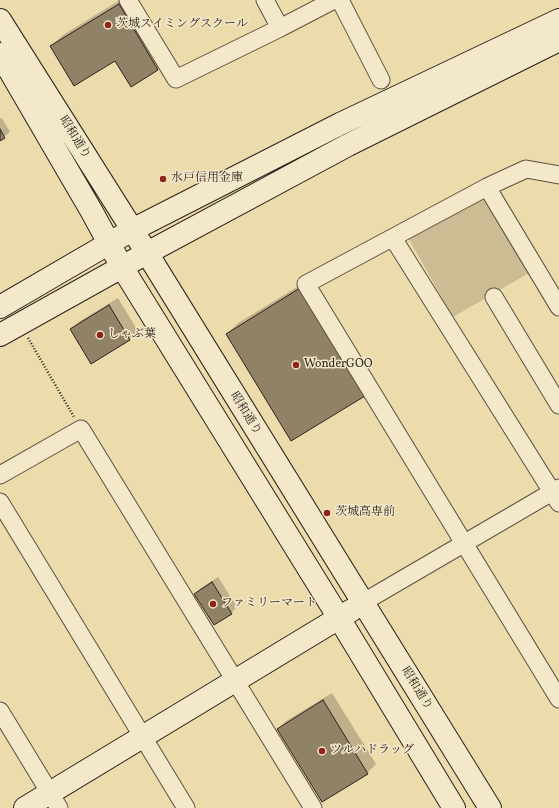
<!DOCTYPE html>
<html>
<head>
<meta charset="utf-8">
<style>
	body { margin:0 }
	canvas { display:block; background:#ecdcac }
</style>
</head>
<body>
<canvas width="559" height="808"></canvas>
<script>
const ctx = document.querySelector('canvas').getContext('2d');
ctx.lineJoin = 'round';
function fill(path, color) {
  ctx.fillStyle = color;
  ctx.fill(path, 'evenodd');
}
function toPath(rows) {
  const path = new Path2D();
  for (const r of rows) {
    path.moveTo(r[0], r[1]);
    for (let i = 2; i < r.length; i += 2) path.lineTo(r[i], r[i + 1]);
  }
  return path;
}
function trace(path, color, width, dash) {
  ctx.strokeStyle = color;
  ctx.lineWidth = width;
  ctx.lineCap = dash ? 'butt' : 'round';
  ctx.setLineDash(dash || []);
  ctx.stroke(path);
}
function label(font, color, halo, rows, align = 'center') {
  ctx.font = font + ' Vollkorn,"Noto Serif JP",serif';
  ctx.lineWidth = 3;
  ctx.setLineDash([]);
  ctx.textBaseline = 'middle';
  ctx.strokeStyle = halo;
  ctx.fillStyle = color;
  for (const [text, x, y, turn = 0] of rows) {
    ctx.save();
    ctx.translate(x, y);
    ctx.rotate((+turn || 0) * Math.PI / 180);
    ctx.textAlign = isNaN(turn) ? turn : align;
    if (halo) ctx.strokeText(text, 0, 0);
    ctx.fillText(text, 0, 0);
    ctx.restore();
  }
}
fill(toPath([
	[481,196,529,273,453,317,407,236]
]), '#ccbc94');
fill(toPath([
	[120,0,169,58,158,69,131,85,116,59,51,46,63,35],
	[2,118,10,132,0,140,0,119],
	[312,278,376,384,227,334,238,323],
	[118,298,138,331,129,339,71,329,80,321],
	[218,577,237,607,231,613,214,624,195,594,201,588],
	[332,693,376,764,367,773,322,801,278,729,286,721]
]), '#0003');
const building = toPath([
	[119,4,158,70,131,87,115,61,74,86,50,46,119,4],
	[0,129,5,138,0,141,0,129],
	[300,288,365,396,291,441,226,334,300,288],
	[109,305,130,340,91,364,70,329,109,305],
	[212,582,232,614,214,625,194,594,212,582],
	[323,700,368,774,322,802,277,729,323,700]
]);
fill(building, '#908267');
trace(building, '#2d211c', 1);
const street = toPath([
	[128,0,176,79,280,28,334,0],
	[265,0,280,28],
	[340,0,381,80],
	[559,175,526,169,487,187,306,284,559,699],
	[487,187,559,307],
	[393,238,559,503],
	[494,297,559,405],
	[0,475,81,429,313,808],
	[0,502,186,808],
	[362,603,559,488],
	[0,711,59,808]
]);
const secondary = toPath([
	[0,20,147,253,490,808],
	[0,54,92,212,122,267,339,618,454,808],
	[0,307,132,230,340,124,559,20],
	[0,335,147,253,348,145,559,40],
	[25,808,352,610]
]);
trace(street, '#5d5040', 19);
trace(secondary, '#2d211c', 24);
trace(toPath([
	[28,338,74,417]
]), '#2d211c', 2.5, [1, 2]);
trace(street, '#f3e8c9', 17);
trace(secondary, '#f3e8c9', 22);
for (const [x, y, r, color] of [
	[108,25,4,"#8f2418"],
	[163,179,4,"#8f2418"],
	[100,335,4,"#8f2418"],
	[296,365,4,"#8f2418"],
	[327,513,4,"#8f2418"],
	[213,604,4,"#8f2418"],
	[322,751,4,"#8f2418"]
]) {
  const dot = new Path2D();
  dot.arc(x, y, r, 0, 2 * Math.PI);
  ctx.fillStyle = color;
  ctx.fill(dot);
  trace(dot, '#f3e8c9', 1.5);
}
label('12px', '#2d211c', '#f3e8c9', [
	["茨城スイミングスクール",116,25],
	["水戸信用金庫",171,179],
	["しゃぶ葉",108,335],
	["WonderGOO",304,365],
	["茨城高専前",335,513],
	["ファミリーマート",221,604],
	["ツルハドラッグ",330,751]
], 'left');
label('12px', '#2d211c', '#f3e8c9', [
	["昭和通り",74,138,58],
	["昭和通り",245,414,58],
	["昭和通り",416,689,58]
]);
</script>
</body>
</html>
